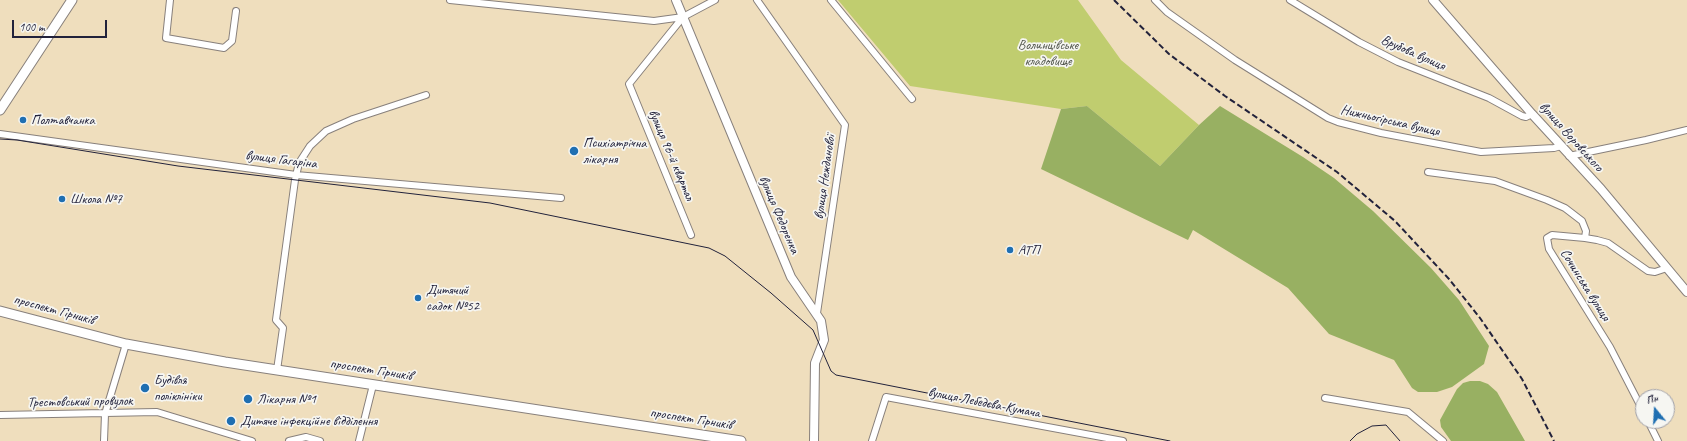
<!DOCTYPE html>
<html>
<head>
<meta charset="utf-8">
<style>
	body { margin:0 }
	#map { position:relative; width:1687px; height:441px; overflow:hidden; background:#efdebd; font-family:Caveat,sans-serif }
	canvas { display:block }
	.north { position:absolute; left:1635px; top:389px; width:40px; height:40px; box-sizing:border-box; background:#f6f6f2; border:1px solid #a1a1a9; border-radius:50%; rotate:342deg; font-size:11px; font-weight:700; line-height:16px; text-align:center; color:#22223b }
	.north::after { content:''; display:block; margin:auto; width:14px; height:18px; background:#1f6fb2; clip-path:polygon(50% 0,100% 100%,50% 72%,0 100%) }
	.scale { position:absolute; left:12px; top:20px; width:95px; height:18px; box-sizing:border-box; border:2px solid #22223b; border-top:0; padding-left:5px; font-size:12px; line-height:14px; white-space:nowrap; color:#22223b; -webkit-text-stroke:3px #f6f6f2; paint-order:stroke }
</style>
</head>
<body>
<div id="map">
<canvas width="1687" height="441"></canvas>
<div class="north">Пн</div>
<div class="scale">100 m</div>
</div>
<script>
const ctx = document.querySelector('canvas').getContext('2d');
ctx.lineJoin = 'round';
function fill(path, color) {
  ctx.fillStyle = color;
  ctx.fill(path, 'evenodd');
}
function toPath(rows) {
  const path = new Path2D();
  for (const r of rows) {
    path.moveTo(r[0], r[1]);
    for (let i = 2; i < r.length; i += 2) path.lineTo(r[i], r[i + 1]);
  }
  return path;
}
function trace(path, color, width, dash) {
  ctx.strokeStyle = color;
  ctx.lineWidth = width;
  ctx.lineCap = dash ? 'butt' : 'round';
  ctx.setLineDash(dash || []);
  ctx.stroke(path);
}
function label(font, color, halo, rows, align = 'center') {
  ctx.font = font + ' Caveat,sans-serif';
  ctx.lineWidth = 3.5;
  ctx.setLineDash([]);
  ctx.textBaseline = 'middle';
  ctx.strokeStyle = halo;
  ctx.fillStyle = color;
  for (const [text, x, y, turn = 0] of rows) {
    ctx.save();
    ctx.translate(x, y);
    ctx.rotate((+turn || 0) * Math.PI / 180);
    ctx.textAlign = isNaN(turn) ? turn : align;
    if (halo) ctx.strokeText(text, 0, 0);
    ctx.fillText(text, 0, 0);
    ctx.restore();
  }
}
fill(toPath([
	[838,0,1078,0,1121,60,1199,125,1160,166,1087,106,1061,109,910,86]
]), '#c0cd6f');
fill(toPath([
	[1087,106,1160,166,1199,125,1220,106,1303,157,1334,178,1373,211,1431,268,1459,300,1489,346,1484,364,1452,387,1437,392,1418,392,1412,388,1394,360,1329,334,1288,288,1193,230,1188,240,1041,169,1061,109],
	[1470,381,1480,381,1488,384,1497,392,1525,441,1451,441,1441,427,1440,420,1457,389,1463,383]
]), '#98b062');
const minor = toPath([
	[170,0,166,38,224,48,232,41,236,11],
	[450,0,654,21,683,17],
	[757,0,845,125,817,313],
	[831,0,912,99],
	[1155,0,1167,12,1235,60,1328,118,1338,122,1381,133,1481,152,1554,148,1561,146],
	[1290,0,1359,42,1398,62,1489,98,1522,116,1526,117,1532,114],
	[0,134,296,175,561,198],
	[1569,156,1646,140,1687,130],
	[1428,172,1495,181,1547,200,1565,208,1582,221,1586,231,1585,238,1552,235,1547,238,1549,249,1610,347,1643,411],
	[691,235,629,84,683,17,715,0],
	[1585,238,1597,240,1608,243,1648,271,1655,272,1667,268],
	[277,370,283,328,276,320,295,180,299,163,310,146,326,131,353,119,426,95],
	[1325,398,1408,412,1443,441],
	[0,415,157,412,252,441],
	[1648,421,1658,441],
	[104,441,105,414,126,344],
	[289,441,306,437,320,441],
	[359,441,373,385],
	[872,441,886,397,1123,441]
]);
const tertiary = toPath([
	[676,0,791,277,821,321,824,340,815,363,814,441],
	[1433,0,1532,114,1601,189,1687,292]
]);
const secondary = toPath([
	[0,110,72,0],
	[0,311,126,344,225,362,741,441]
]);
trace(minor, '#88807c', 8);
trace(tertiary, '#88807c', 10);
trace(secondary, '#88807c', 11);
trace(minor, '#fff', 6);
trace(tertiary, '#fff', 8);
trace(secondary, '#fff', 9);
trace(toPath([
	[0,139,17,140,178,166,490,203,709,248,725,256,771,293,813,330,831,371,836,375,1170,441],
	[1350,441,1357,434,1372,426,1386,425,1400,441]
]), '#22223b', 1);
trace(toPath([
	[1114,0,1169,54,1225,96,1337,172,1395,221,1449,279,1480,318,1522,379,1554,441]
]), '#22223b', 2, [6, 3]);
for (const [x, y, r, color] of [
	[23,120,4,"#1f6fb2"],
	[574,151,5,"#1f6fb2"],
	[62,199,4,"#1f6fb2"],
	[1010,250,4,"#1f6fb2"],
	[418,298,4,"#1f6fb2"],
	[145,388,5,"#1f6fb2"],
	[248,399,5,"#1f6fb2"],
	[231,421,5,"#1f6fb2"]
]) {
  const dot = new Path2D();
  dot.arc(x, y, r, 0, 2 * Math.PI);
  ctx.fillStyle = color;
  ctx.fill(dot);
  trace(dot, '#f6f6f2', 1.5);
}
label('14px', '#51554b', '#f6f6f2', [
	["Волинцівське",1048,45],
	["кладовище",1048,61]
]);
label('14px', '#22223b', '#f6f6f2', [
	["Врубова вулиця",1413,53,24],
	["Нижньогірська вулиця",1390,121,13],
	["вулиця Воровського",1571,137,48],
	["вулиця 96-й квартал",671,155,67],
	["вулиця Гагаріна",281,160,7],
	["вулиця Нежданової",825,177,-82],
	["вулиця Федоренка",779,215,67],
	["Сочинська вулиця",1585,285,58],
	["проспект Гірників",54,310,15],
	["проспект Гірників",371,370,9],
	["Трестовський провулок",80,402,-1],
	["вулиця Лебедєва-Кумача",984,403,11],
	["проспект Гірників",691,419,9]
]);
label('14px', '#22223b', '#f6f6f2', [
	["Полтавчанка",31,120],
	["Психіатрічна",583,143],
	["лікарня",583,159],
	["Школа №7",70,199],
	["АТП",1018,250],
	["Дитячий",426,290],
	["садок №52",426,306],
	["Будівля",154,380],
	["поліклініки",154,396],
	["Лікарня №1",257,399],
	["Дитяче інфекційне відділення",240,421]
], 'left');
</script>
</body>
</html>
